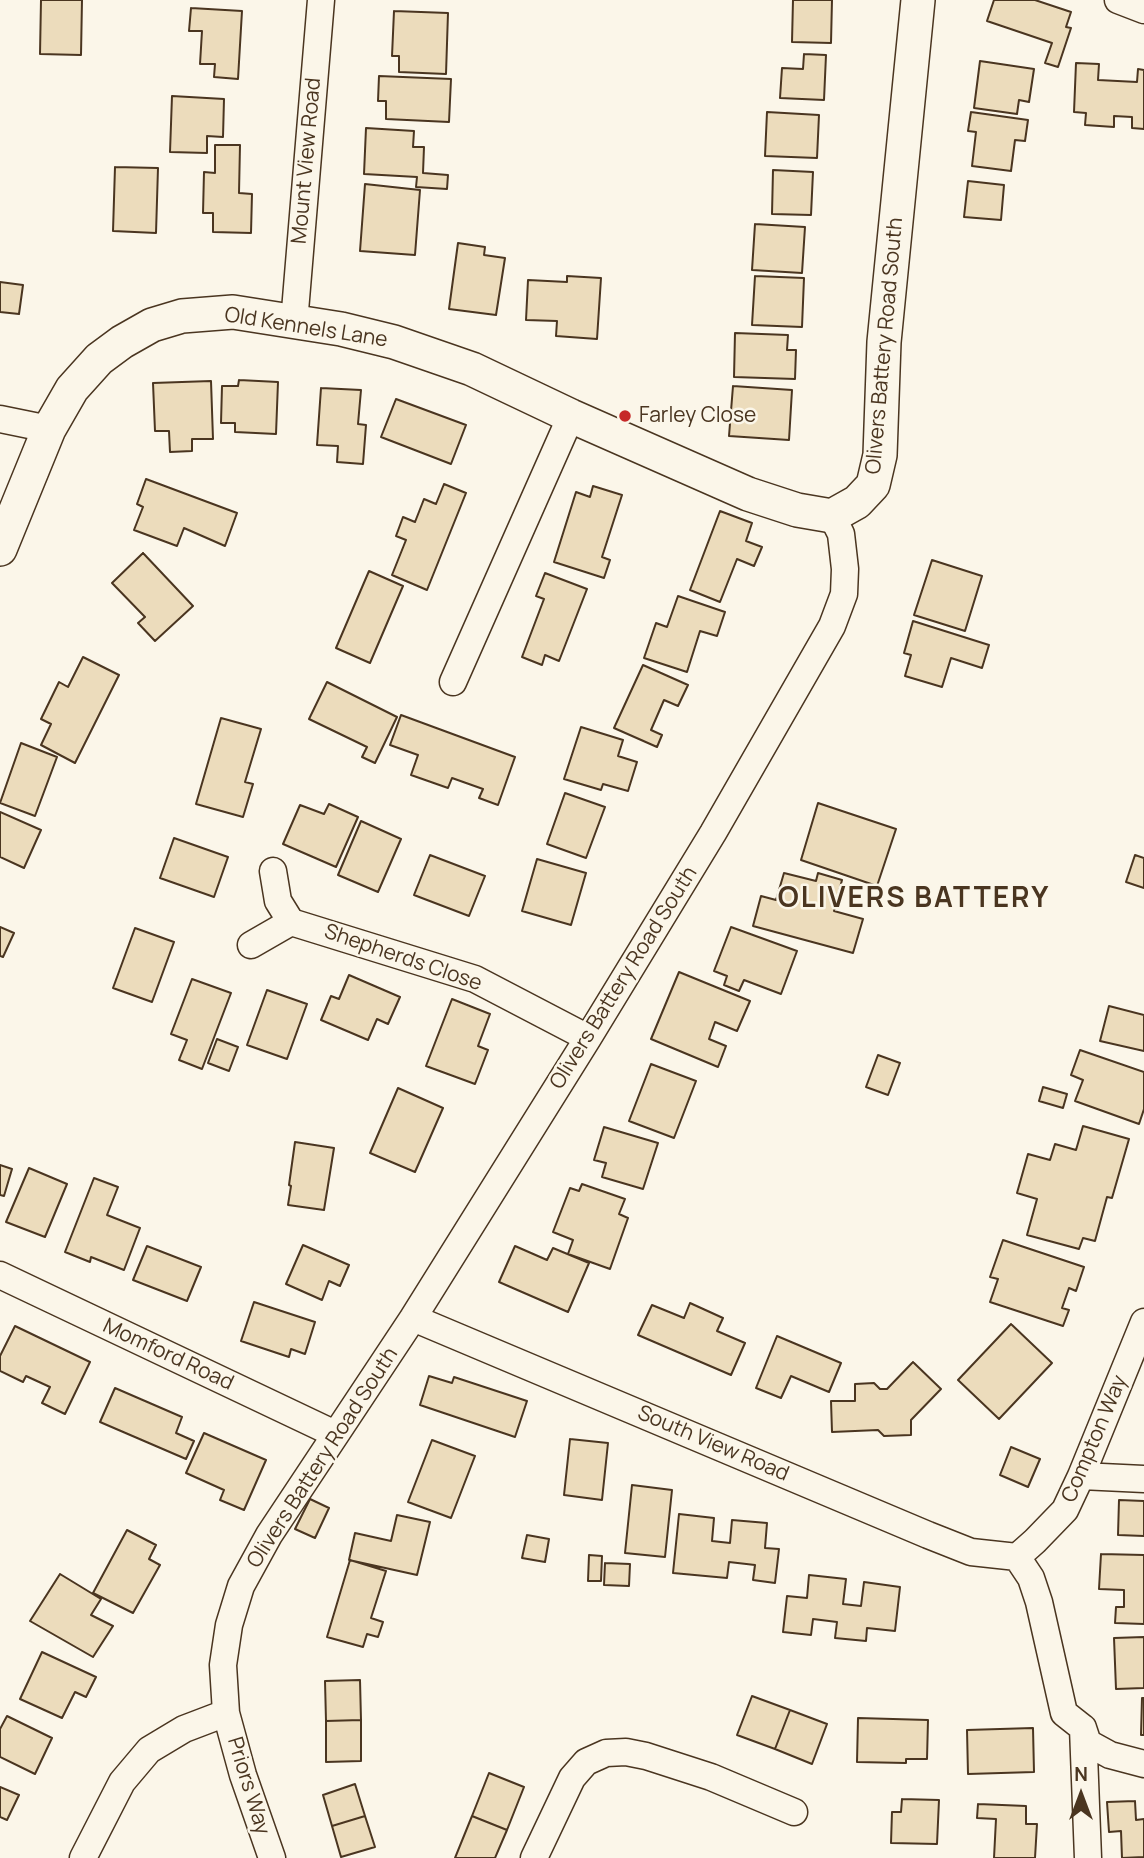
<!DOCTYPE html>
<html>
<head>
<meta charset="utf-8">
<style>
	body { margin:0 }
	#map { position:relative; width:1144px; height:1858px; overflow:hidden; background:#fbf6e9; font-family:Manrope,sans-serif }
	canvas { display:block }
	.north { position:absolute; left:1046px; top:1760px; width:70px; height:70px; -webkit-text-stroke:5px #fbf6e9; paint-order:stroke; rotate:0deg; font-size:19px; font-weight:700; line-height:28px; text-align:center; color:#4a3520 }
	.north::after { content:''; display:block; margin:auto; width:24px; height:32px; background:#4a3520; clip-path:polygon(50% 0,100% 100%,50% 72%,0 100%) }
</style>
</head>
<body>
<div id="map">
<canvas width="1144" height="1858"></canvas>
<div class="north">N</div>
</div>
<script>
const ctx = document.querySelector('canvas').getContext('2d');
ctx.lineJoin = 'round';
function fill(path, color) {
  ctx.fillStyle = color;
  ctx.fill(path, 'evenodd');
}
function toPath(rows) {
  const path = new Path2D();
  for (const r of rows) {
    path.moveTo(r[0], r[1]);
    for (let i = 2; i < r.length; i += 2) path.lineTo(r[i], r[i + 1]);
  }
  return path;
}
function trace(path, color, width, dash) {
  ctx.strokeStyle = color;
  ctx.lineWidth = width;
  ctx.lineCap = dash ? 'butt' : 'round';
  ctx.setLineDash(dash || []);
  ctx.stroke(path);
}
function label(font, color, halo, rows, align = 'center') {
  ctx.font = font + ' Manrope,sans-serif';
  ctx.lineWidth = 5;
  ctx.setLineDash([]);
  ctx.textBaseline = 'middle';
  ctx.strokeStyle = halo;
  ctx.fillStyle = color;
  for (const [text, x, y, turn = 0] of rows) {
    ctx.save();
    ctx.translate(x, y);
    ctx.rotate((+turn || 0) * Math.PI / 180);
    ctx.textAlign = isNaN(turn) ? turn : align;
    if (halo) ctx.strokeText(text, 0, 0);
    ctx.fillText(text, 0, 0);
    ctx.restore();
  }
}
const building = toPath([
	[41,0,82,0,81,55,40,54,41,0],
	[793,0,832,0,831,43,792,42,793,0],
	[994,0,1035,0,1071,12,1066,27,1071,28,1058,67,1045,63,1052,43,987,21,994,0],
	[191,8,242,11,238,79,214,77,215,64,200,64,202,31,189,31,191,8],
	[394,11,448,13,446,74,399,72,399,56,392,56,394,11],
	[804,54,826,55,824,100,780,98,782,68,803,69,804,54],
	[980,61,1034,69,1029,102,1019,100,1017,114,974,108,980,61],
	[1076,63,1099,64,1098,80,1137,82,1138,69,1144,70,1144,129,1132,128,1132,117,1114,116,1114,127,1085,125,1086,113,1074,112,1076,63],
	[379,76,451,79,449,122,386,119,386,101,378,101,379,76],
	[172,96,224,99,223,137,207,136,207,153,170,152,172,96],
	[767,112,819,115,817,158,765,156,767,112],
	[971,112,1028,120,1025,141,1015,140,1011,171,972,166,976,132,968,131,971,112],
	[366,128,414,131,413,147,424,147,423,173,448,175,447,189,416,187,417,177,364,174,366,128],
	[215,145,240,145,239,193,252,194,251,233,213,232,213,213,203,213,204,172,215,173,215,145],
	[115,167,158,168,156,233,113,231,115,167],
	[773,170,813,172,811,215,772,214,773,170],
	[968,181,1004,185,1001,220,964,217,968,181],
	[365,184,420,190,415,255,360,251,365,184],
	[755,224,805,227,802,273,752,270,755,224],
	[458,243,485,247,484,255,505,258,496,315,449,309,458,243],
	[567,276,601,278,597,339,556,336,557,321,526,320,528,280,567,282,567,276],
	[755,276,804,278,802,327,752,325,755,276],
	[0,282,23,285,19,314,0,312,0,282],
	[735,333,788,335,787,350,796,350,795,379,734,377,735,333],
	[239,380,278,382,276,434,235,432,235,423,221,423,222,386,238,386,239,380],
	[211,381,213,439,192,439,192,451,170,452,169,431,155,431,153,383,211,381],
	[733,386,792,390,789,440,729,436,733,386],
	[321,388,361,390,358,424,366,425,363,464,337,462,338,446,317,445,321,388],
	[396,399,466,425,451,464,381,437,396,399],
	[146,479,237,513,225,546,184,528,177,546,134,530,143,507,137,504,146,479],
	[444,484,466,493,427,590,392,575,406,540,396,536,403,517,415,522,424,499,436,504,444,484],
	[593,486,622,495,602,557,610,560,604,578,554,562,576,492,590,497,593,486],
	[720,511,752,523,746,541,762,547,754,566,737,559,720,602,690,590,720,511],
	[143,553,193,606,155,641,138,623,145,617,112,583,143,553],
	[932,560,982,576,965,631,914,615,932,560],
	[369,571,403,586,370,663,336,648,369,571],
	[545,573,587,589,559,661,545,655,542,665,522,657,544,599,536,596,545,573],
	[678,596,725,612,717,636,700,631,687,672,644,658,656,623,667,627,678,596],
	[913,621,989,645,982,668,951,658,942,687,905,676,911,655,904,653,913,621],
	[83,657,119,675,75,763,41,745,51,724,41,719,59,682,68,687,83,657],
	[643,665,688,685,678,706,664,700,651,730,662,735,657,747,614,728,643,665],
	[327,682,397,717,375,763,362,757,367,747,309,719,327,682],
	[401,715,515,757,498,805,479,798,483,789,452,778,448,788,411,775,418,755,390,745,401,715],
	[221,718,261,729,245,782,253,784,243,817,196,804,221,718],
	[581,727,623,740,618,756,637,762,628,791,603,784,601,790,564,779,581,727],
	[21,743,57,757,35,816,0,803,21,743],
	[565,793,605,807,586,858,547,844,565,793],
	[818,803,896,829,877,886,801,860,818,803],
	[329,804,358,817,336,867,283,844,300,805,324,814,329,804],
	[0,812,41,830,24,868,0,857,0,812],
	[361,821,401,839,378,892,338,875,361,821],
	[174,838,228,857,214,897,160,878,174,838],
	[430,855,485,876,469,916,414,895,430,855],
	[1135,855,1144,858,1144,888,1126,882,1135,855],
	[537,859,586,873,571,925,522,911,537,859],
	[784,873,816,881,818,873,842,880,834,911,863,919,853,953,753,926,761,896,776,900,784,873],
	[0,927,14,933,3,957,0,956,0,927],
	[731,927,797,951,781,994,744,980,739,991,724,985,727,976,714,971,731,927],
	[135,928,174,942,152,1002,113,988,135,928],
	[679,972,750,1001,737,1031,715,1022,709,1039,726,1046,718,1067,651,1039,679,972],
	[349,975,400,997,388,1024,377,1019,368,1040,321,1020,331,996,339,999,349,975],
	[192,979,231,993,202,1069,179,1060,187,1040,171,1034,192,979],
	[267,990,307,1004,287,1059,247,1045,267,990],
	[452,999,490,1014,478,1046,488,1050,475,1084,426,1066,452,999],
	[1109,1006,1144,1015,1144,1051,1100,1041,1109,1006],
	[217,1039,238,1047,229,1071,208,1063,217,1039],
	[1080,1050,1144,1072,1144,1109,1139,1124,1075,1101,1083,1080,1071,1075,1080,1050],
	[878,1055,900,1063,888,1095,866,1087,878,1055],
	[651,1064,696,1081,674,1138,629,1121,651,1064],
	[1043,1087,1067,1094,1063,1108,1039,1101,1043,1087],
	[398,1088,443,1108,415,1172,370,1153,398,1088],
	[1083,1126,1129,1139,1112,1198,1107,1197,1095,1241,1083,1238,1079,1249,1027,1235,1037,1199,1017,1193,1028,1154,1050,1160,1055,1144,1076,1150,1083,1126],
	[604,1127,658,1143,643,1189,602,1177,606,1163,594,1160,604,1127],
	[295,1142,334,1148,324,1210,288,1205,291,1186,289,1185,295,1142],
	[0,1165,12,1169,4,1196,0,1195,0,1165],
	[29,1168,67,1184,45,1237,6,1222,29,1168],
	[94,1178,118,1187,107,1215,140,1228,124,1270,91,1257,90,1262,65,1252,94,1178],
	[582,1184,625,1199,619,1214,628,1218,610,1269,568,1254,573,1240,553,1232,570,1188,579,1191,582,1184],
	[1003,1240,1084,1267,1076,1291,1069,1288,1062,1308,1069,1310,1063,1326,990,1302,998,1279,990,1277,1003,1240],
	[303,1245,349,1265,340,1286,329,1281,322,1300,286,1284,303,1245],
	[147,1246,201,1267,187,1301,133,1280,147,1246],
	[515,1246,547,1260,553,1248,589,1263,568,1312,499,1282,515,1246],
	[254,1302,315,1322,305,1354,291,1349,289,1357,241,1341,254,1302],
	[690,1303,723,1318,717,1331,745,1343,731,1375,638,1335,652,1305,684,1318,690,1303],
	[1011,1324,1052,1363,999,1419,958,1380,1011,1324],
	[15,1326,90,1362,65,1414,42,1403,50,1387,26,1376,23,1382,0,1371,0,1356,15,1326],
	[777,1336,841,1363,829,1392,791,1376,781,1398,756,1388,777,1336],
	[913,1362,941,1389,911,1420,911,1435,884,1436,878,1430,832,1432,831,1401,855,1401,855,1384,874,1383,880,1389,887,1389,913,1362],
	[429,1376,452,1383,454,1377,527,1401,515,1437,420,1405,429,1376],
	[115,1388,182,1417,176,1433,194,1441,186,1459,100,1422,115,1388],
	[204,1433,266,1460,244,1510,220,1500,224,1490,186,1473,204,1433],
	[570,1439,608,1443,602,1500,564,1495,570,1439],
	[432,1440,475,1456,451,1518,408,1502,432,1440],
	[1011,1447,1040,1459,1028,1487,1000,1475,1011,1447],
	[632,1485,672,1490,665,1557,625,1553,632,1485],
	[310,1499,329,1508,315,1538,295,1529,310,1499],
	[1119,1500,1144,1501,1144,1536,1118,1535,1119,1500],
	[679,1514,714,1518,712,1541,730,1543,732,1520,767,1523,765,1548,779,1549,775,1583,753,1580,755,1565,729,1562,727,1578,673,1573,679,1514],
	[397,1515,430,1522,417,1575,349,1560,355,1533,391,1541,397,1515],
	[127,1530,156,1545,149,1559,160,1565,133,1613,93,1593,127,1530],
	[527,1535,549,1539,545,1562,522,1558,527,1535],
	[1101,1554,1144,1555,1144,1624,1115,1623,1116,1607,1124,1607,1124,1590,1099,1589,1101,1554],
	[589,1555,602,1556,601,1581,588,1581,589,1555],
	[350,1560,386,1571,371,1618,383,1622,378,1637,367,1634,363,1647,327,1637,350,1560],
	[605,1563,630,1564,629,1586,604,1585,605,1563],
	[60,1574,101,1599,91,1615,113,1626,93,1657,30,1621,60,1574],
	[809,1575,846,1579,843,1604,861,1606,864,1582,900,1587,895,1631,867,1628,866,1641,835,1638,837,1622,813,1619,811,1635,783,1632,787,1596,807,1598,809,1575],
	[1144,1637,1144,1688,1116,1689,1114,1638,1144,1637],
	[42,1652,96,1677,86,1697,75,1692,62,1718,20,1699,42,1652],
	[360,1680,361,1720,326,1721,325,1681,360,1680],
	[752,1696,790,1710,775,1749,737,1735,752,1696],
	[1142,1698,1144,1698,1144,1735,1141,1735,1142,1698],
	[790,1710,827,1724,812,1764,775,1749,790,1710],
	[7,1716,52,1738,35,1774,0,1757,0,1729,7,1716],
	[858,1718,928,1720,927,1759,906,1759,906,1763,857,1762,858,1718],
	[361,1720,361,1761,326,1762,326,1721,361,1720],
	[1033,1728,1034,1772,968,1774,967,1730,1033,1728],
	[489,1773,524,1787,507,1830,472,1816,489,1773],
	[355,1784,365,1816,332,1826,323,1795,355,1784],
	[0,1787,19,1795,7,1820,0,1817,0,1787],
	[902,1799,939,1800,937,1844,891,1843,892,1812,901,1812,902,1799],
	[1135,1801,1136,1820,1144,1819,1144,1857,1122,1858,1121,1831,1109,1832,1107,1802,1135,1801],
	[978,1804,1026,1806,1026,1824,1037,1824,1035,1858,994,1858,996,1819,977,1818,978,1804],
	[365,1816,375,1847,341,1857,332,1826,365,1816],
	[472,1816,507,1830,495,1858,455,1858,472,1816]
]);
fill(building, '#ecdcbc');
trace(building, '#4a3520', 2);
const minor = toPath([
	[1118,0,1144,10],
	[294,323,321,0],
	[0,419,49,429],
	[453,682,571,416],
	[273,871,278,901,291,922,475,979,588,1038],
	[251,945,291,922],
	[0,1275,335,1434],
	[413,1318,928,1535,971,1552,1017,1557],
	[1081,1476,1144,1479],
	[226,1713,243,1775,272,1858],
	[1083,1728,1088,1743,1110,1755,1144,1764],
	[83,1858,122,1782,149,1750,184,1729,226,1713,223,1665,229,1625,241,1586,269,1535,413,1318,588,1038,713,833,832,626,844,594,845,569,841,534,832,516],
	[534,1858,572,1778,586,1762,606,1753,626,1752,646,1756,711,1777,794,1812],
	[1088,1858,1083,1728,1064,1713,1039,1602,1031,1578,1017,1557,1035,1541,1065,1510,1081,1476,1144,1322]
]);
const tertiary = toPath([
	[0,549,49,429,72,389,99,359,122,342,152,325,182,316,233,312,341,329,394,342,472,369,571,416,748,494,797,510,832,516,857,502,873,485,880,455,884,342,918,0]
]);
trace(minor, '#4a3520', 29);
trace(tertiary, '#4a3520', 36);
trace(minor, '#fbf6e9', 26);
trace(tertiary, '#fbf6e9', 33);
for (const [x, y, r, color] of [
	[625,416,7,"#c62828"]
]) {
  const dot = new Path2D();
  dot.arc(x, y, r, 0, 2 * Math.PI);
  ctx.fillStyle = color;
  ctx.fill(dot);
  trace(dot, '#fbf6e9', 2.5);
}
label('21px', '#4a3520', '#fbf6e9', [
	["Mount View Road",307,161,-85],
	["Old Kennels Lane",306,328,9],
	["Olivers Battery Road South",885,346,-85],
	["Shepherds Close",403,958,19],
	["Olivers Battery Road South",624,978,-58],
	["Momford Road",168,1355,25],
	["Compton Way",1095,1439,-67],
	["South View Road",713,1444,23],
	["Olivers Battery Road South",323,1458,-57],
	["Priors Way",248,1786,73]
]);
label('21px', '#4a3520', '#fbf6e9', [
	["Farley Close",639,416]
], 'left');
ctx.letterSpacing = '2px';
label('bold 28px', '#4a3520', '#fbf6e9', [
	["OLIVERS BATTERY",914,899]
]);
ctx.letterSpacing = '0px';
</script>
</body>
</html>
